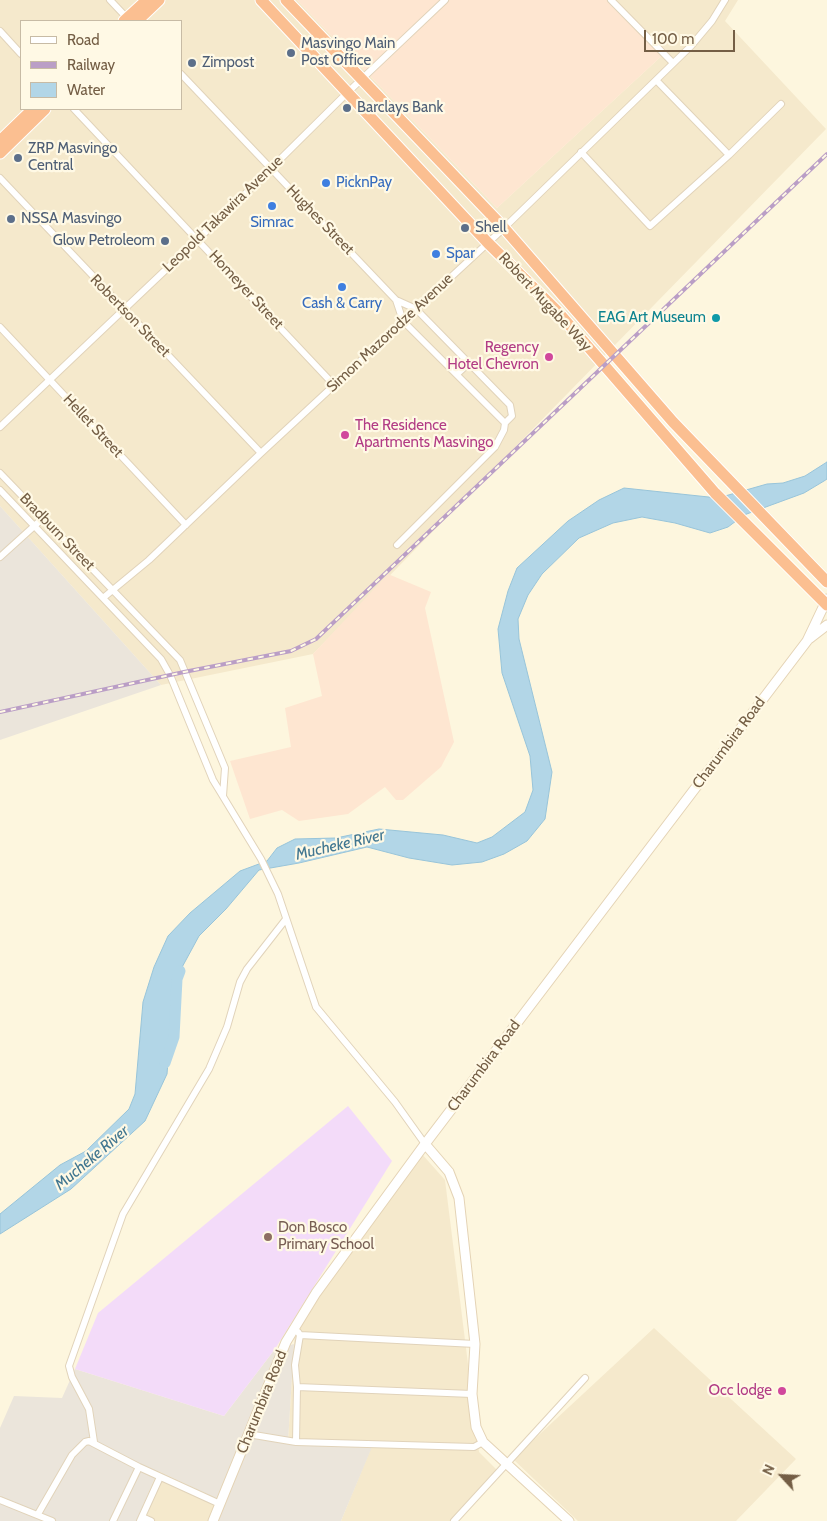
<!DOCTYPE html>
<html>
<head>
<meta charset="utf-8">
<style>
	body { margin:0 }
	#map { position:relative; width:827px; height:1521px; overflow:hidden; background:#fdf6de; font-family:Cabin,sans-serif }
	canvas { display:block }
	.legend { position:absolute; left:20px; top:20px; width:162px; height:90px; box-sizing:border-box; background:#fff9e5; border:1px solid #c7bba5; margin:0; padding:6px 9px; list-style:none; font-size:15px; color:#745e45 }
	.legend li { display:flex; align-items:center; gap:10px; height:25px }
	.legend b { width:25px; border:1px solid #c7bba5 }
	.north { position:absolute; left:757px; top:1451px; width:50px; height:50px; -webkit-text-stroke:4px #fff9e5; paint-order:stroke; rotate:295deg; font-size:14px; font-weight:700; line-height:20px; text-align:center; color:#745e45 }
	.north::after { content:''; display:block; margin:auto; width:18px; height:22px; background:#745e45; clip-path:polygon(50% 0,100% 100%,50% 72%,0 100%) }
	.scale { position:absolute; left:644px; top:30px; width:91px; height:22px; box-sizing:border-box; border:2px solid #745e45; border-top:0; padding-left:6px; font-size:15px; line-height:18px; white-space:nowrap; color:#745e45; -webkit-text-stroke:4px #fff9e5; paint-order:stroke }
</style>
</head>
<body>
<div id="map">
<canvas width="827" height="1521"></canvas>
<ul class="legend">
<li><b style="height:6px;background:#fff"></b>Road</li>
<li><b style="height:6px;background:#ba9ec6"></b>Railway</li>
<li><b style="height:14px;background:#b2d6e7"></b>Water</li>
</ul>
<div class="north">N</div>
<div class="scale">100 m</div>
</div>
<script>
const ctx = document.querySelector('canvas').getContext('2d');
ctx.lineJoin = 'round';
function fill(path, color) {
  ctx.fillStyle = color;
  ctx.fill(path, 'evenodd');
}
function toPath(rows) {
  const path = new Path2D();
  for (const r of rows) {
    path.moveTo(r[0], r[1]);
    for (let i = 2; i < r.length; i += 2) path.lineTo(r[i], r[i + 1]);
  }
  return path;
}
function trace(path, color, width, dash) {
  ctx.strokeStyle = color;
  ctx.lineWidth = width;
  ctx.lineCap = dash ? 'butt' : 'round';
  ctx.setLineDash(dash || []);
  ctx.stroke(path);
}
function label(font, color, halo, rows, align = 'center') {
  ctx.font = font + ' Cabin,sans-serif';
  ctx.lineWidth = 4.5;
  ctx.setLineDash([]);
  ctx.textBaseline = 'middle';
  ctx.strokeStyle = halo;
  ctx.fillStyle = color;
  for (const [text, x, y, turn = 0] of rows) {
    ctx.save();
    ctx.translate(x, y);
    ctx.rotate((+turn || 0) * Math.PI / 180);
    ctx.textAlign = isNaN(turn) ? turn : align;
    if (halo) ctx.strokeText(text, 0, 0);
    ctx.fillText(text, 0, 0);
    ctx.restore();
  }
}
fill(toPath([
	[0,0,297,0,497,208,667,51,615,0,738,0,725,21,826,129,313,654,161,685,0,506],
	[21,21,181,21,181,109,21,109],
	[421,1153,445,1180,479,1452,497,1470,450,1521,341,1521,371,1448,288,1442,295,1327],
	[654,1328,796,1459,736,1521,578,1521,513,1459],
	[158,1471,222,1501,215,1521,147,1521,138,1517]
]), '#f5e9cc');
fill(toPath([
	[297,0,615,0,667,51,497,208],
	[388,574,431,592,425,608,454,742,441,767,403,800,396,800,385,787,348,814,299,821,282,810,250,819,230,761,291,747,285,708,322,696,313,654]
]), '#fee6d1');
fill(toPath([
	[0,506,161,685,0,740],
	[294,1344,288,1442,372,1447,341,1521,215,1521,222,1501,158,1471,138,1517,147,1521,0,1521,0,1428,14,1396,62,1398,75,1369,224,1416,275,1349]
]), '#ebe5db');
fill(toPath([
	[348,1106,392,1161,275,1349,224,1416,75,1369,98,1313]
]), '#f3dbf9');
const water = toPath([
	[827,462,827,479,824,481,804,493,744,515,728,527,710,533,675,523,642,517,613,523,579,538,542,574,528,595,518,619,519,639,552,772,545,819,527,841,504,854,482,862,452,865,409,858,367,847,299,863,259,870,226,909,199,936,180,971,173,998,167,1074,145,1121,71,1189,0,1234,0,1214,60,1165,86,1151,129,1109,135,1094,143,1002,154,967,168,936,190,913,240,871,267,861,277,848,295,839,336,838,379,829,443,835,477,843,492,837,525,812,533,790,530,756,502,673,498,629,508,591,517,568,568,521,599,500,624,488,718,498,767,484,783,483,805,476,827,462]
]);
fill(water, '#b2d6e7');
trace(water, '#98c4d9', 1);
trace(toPath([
	[165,1063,174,1037,177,979,180,971]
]), '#b2d6e7', 11);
const street = toPath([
	[110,0,128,19],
	[611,0,673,63],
	[0,31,21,54],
	[181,74,396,300,416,309,510,405,512,416,505,423,504,430,495,447,397,545],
	[656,80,729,155],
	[74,109,334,385],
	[581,152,650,226,729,155,781,104],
	[0,178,261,453],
	[396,300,403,321,505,423],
	[0,327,186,525],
	[457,374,469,363],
	[0,427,235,204,347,93,445,0],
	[0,473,180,660,225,768,223,796],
	[0,490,161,659,170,675,213,780,261,859,278,894,316,1007,395,1102,425,1144],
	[0,557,42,519],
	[103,598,149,560,261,453,504,228,691,46,712,21,725,0],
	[300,1335,475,1344],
	[297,1387,295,1365,300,1335,298,1332],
	[248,1434,296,1442,474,1447,483,1442],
	[94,1442,89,1409,72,1377,69,1366,123,1214,209,1069,227,1027,240,982,247,969,286,919],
	[296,1442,297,1387,472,1394],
	[0,1500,52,1521],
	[38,1514,72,1455,85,1442,89,1441,139,1467,220,1504],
	[142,1517,151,1521],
	[113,1521,139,1467],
	[140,1521,160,1477],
	[454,1521,585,1378]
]);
const secondary = toPath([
	[809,639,827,625],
	[425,1144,449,1172,459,1198,475,1344,472,1394,476,1427,483,1442,569,1521],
	[213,1521,286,1342,316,1293,425,1144,807,641,827,599]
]);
const highway = toPath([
	[261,0,488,243,558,312,715,493,827,605],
	[286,0,504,228,673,422,827,582],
	[124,21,147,0],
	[137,21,159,0],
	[0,141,33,109],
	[0,153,45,109]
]);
trace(street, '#e1d3ba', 8);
trace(secondary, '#e4d3b5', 11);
trace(highway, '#fff', 13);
trace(street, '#fff', 6);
trace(secondary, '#fff', 9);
trace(highway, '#fbbf91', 11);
const rail = toPath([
	[0,712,184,672,291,651,316,639,827,154]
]);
trace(rail, '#ba9ec6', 4);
trace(rail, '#fff9e5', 2, [5.5]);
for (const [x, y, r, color] of [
	[291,53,5,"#5c6f8a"],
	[192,63,5,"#5c6f8a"],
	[347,108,5,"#5c6f8a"],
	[18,158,5,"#5c6f8a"],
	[326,183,5,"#3f7fe0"],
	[272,206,5,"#3f7fe0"],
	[11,219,5,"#5c6f8a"],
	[465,228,5,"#5c6f8a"],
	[165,241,5,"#5c6f8a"],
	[436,254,5,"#3f7fe0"],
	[342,287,5,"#3f7fe0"],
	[716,318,5,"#0f9aa8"],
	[549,357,5,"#d1479c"],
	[345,435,5,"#d1479c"],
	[268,1237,5,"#8d6e63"],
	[782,1391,5,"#d1479c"]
]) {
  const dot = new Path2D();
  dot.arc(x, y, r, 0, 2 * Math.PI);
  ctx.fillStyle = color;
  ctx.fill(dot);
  trace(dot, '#fff9e5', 2);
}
label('15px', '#4e5e75', '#fff9e5', [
	["Masvingo Main",301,44],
	["Post Office",301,61],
	["Zimpost",202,63],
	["Barclays Bank",357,108],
	["ZRP Masvingo",28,149],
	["Central",28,166],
	["NSSA Masvingo",21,219],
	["Shell",475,228],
	["Glow Petroleom",155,241,"right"]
], 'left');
label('15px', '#366cbe', '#fff9e5', [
	["PicknPay",336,183],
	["Simrac",272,223,"center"],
	["Spar",446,254],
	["Cash & Carry",342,304,"center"]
], 'left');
label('15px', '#745e45', '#fff9e5', [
	["Leopold Takawira Avenue",223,214,-44],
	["Hughes Street",320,220,46],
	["Homeyer Street",246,290,47],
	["Robert Mugabe Way",545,302,47],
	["Robertson Street",130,316,46],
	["Simon Mazorodze Avenue",390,333,-43],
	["Hellet Street",93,426,47],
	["Bradburn Street",57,532,46],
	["Charumbira Road",729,743,-53],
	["Charumbira Road",484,1066,-53],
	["Charumbira Road",262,1402,-68]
]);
label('15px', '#0d838f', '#fff9e5', [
	["EAG Art Museum",706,318]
], 'right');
label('15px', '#b23c85', '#fff9e5', [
	["Regency",539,348],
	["Hotel Chevron",539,365],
	["The Residence",355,426,"left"],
	["Apartments Masvingo",355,443,"left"],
	["Occ lodge",772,1391]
], 'right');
label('15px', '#785e54', '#fff9e5', [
	["Don Bosco",278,1228],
	["Primary School",278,1245]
], 'left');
label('italic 16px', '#417690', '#fff9e5', [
	["Mucheke River",340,845,-13],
	["Mucheke River",92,1158,-40]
]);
</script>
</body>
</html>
